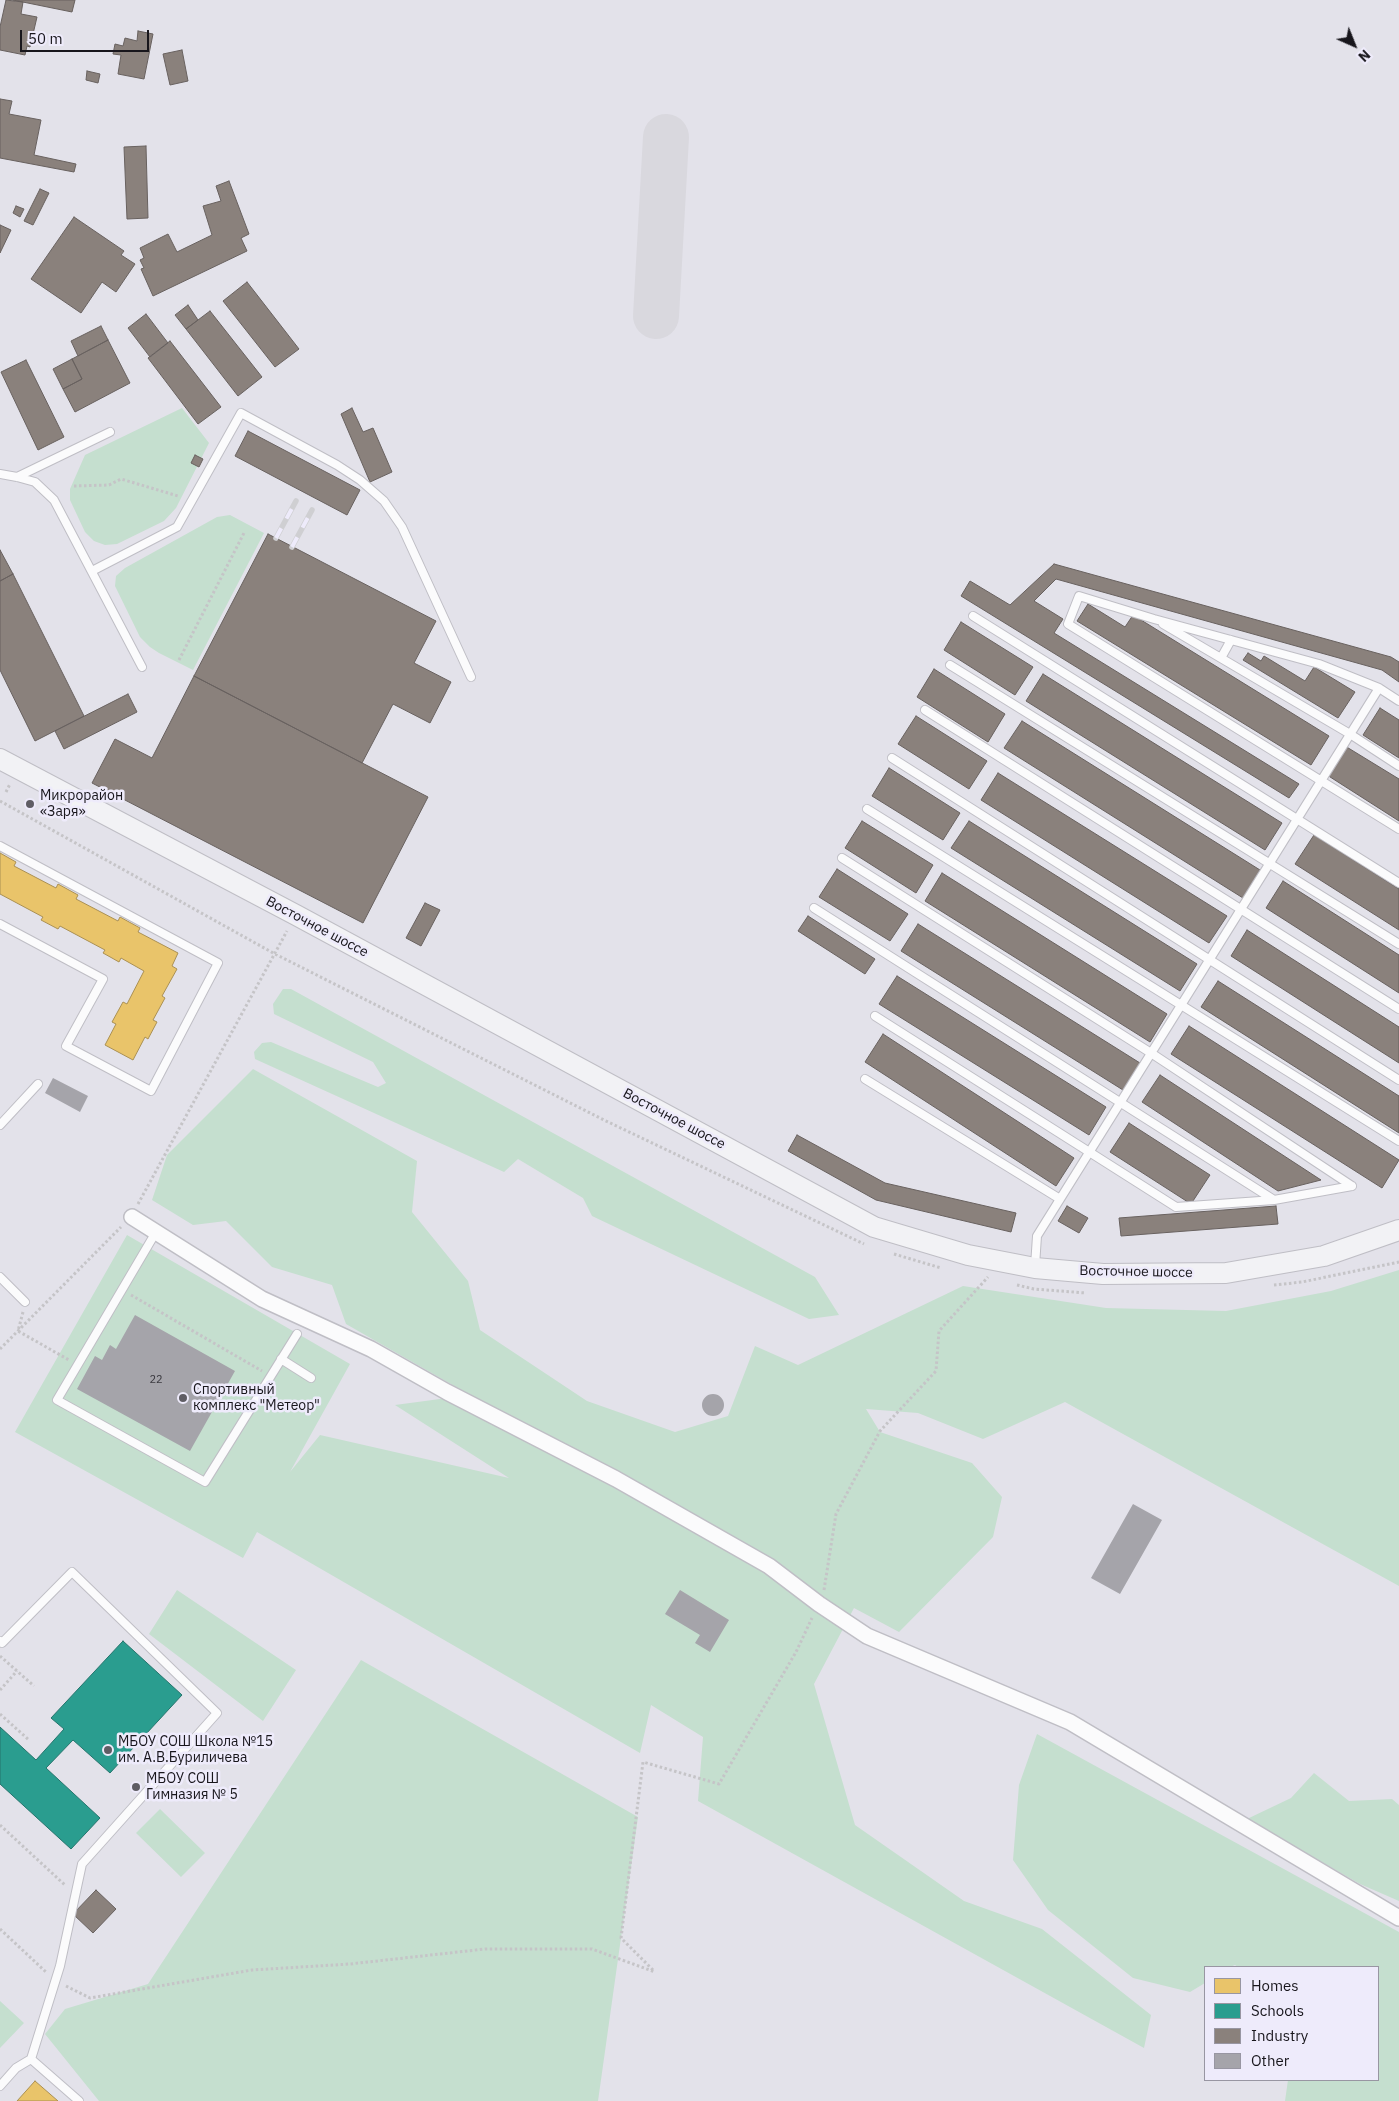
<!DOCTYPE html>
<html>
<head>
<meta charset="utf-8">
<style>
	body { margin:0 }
	#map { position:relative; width:1399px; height:2101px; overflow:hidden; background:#e3e2ea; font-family:"IBM Plex Sans",sans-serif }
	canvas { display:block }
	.legend { position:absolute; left:1204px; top:1966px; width:175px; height:115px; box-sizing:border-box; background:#eeebfb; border:1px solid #9896a2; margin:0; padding:6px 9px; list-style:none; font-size:15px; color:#18161c }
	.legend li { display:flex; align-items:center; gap:10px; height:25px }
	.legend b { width:25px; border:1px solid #9896a2 }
	.north { position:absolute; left:1329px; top:20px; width:50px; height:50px; -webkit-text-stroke:4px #eeebfb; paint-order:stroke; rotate:136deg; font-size:14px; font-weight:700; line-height:20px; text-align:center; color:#18161c }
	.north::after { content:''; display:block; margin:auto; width:18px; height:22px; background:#18161c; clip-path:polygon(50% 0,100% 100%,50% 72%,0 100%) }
	.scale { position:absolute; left:20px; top:30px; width:129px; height:22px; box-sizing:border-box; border:2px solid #18161c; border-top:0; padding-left:6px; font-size:15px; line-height:18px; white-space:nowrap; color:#18161c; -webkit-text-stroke:4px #eeebfb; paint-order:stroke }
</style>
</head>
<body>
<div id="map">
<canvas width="1399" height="2101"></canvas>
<ul class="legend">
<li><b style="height:14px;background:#e9c46a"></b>Homes</li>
<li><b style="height:14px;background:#2a9d8f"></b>Schools</li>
<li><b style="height:14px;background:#8a817c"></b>Industry</li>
<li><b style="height:14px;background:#a5a4aa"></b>Other</li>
</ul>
<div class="north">N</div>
<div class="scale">50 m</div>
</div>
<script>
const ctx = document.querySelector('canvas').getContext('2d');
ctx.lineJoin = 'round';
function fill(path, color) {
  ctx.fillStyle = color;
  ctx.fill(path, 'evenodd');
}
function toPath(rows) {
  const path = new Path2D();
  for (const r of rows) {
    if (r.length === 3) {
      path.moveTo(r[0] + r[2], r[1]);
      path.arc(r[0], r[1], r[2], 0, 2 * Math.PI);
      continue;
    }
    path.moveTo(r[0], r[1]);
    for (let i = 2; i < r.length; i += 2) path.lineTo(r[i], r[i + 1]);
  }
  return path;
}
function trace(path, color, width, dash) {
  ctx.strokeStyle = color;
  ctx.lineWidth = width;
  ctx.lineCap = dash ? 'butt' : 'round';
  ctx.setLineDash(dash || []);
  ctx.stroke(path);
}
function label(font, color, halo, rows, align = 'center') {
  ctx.font = font + ' "IBM Plex Sans",sans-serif';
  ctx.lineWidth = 5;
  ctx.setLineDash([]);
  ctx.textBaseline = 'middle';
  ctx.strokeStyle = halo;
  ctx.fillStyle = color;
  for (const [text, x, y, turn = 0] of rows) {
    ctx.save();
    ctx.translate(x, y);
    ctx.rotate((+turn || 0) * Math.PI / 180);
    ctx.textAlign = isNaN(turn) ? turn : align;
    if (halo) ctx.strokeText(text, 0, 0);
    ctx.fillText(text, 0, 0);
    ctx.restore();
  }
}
fill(toPath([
	[182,408,209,443,176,508,164,521,117,544,105,545,94,541,85,532,70,500,70,489,85,455],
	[230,515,264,533,193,670,159,653,150,647,140,637,115,586,116,576,125,568,217,517],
	[283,989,291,989,815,1277,839,1315,809,1319,592,1216,583,1198,518,1159,504,1172,255,1059,254,1052,262,1043,271,1042,378,1087,386,1083,373,1062,274,1014,273,1004],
	[253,1069,417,1161,412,1212,468,1281,480,1330,587,1401,675,1432,728,1416,755,1346,798,1365,963,1286,1106,1308,1226,1311,1331,1291,1399,1270,1399,1586,1065,1402,983,1439,918,1413,866,1409,880,1432,972,1463,1002,1497,993,1537,899,1632,854,1608,814,1684,855,1825,964,1901,1042,1929,1151,2015,1144,2048,698,1801,703,1737,651,1705,640,1753,257,1532,243,1558,15,1432,127,1235,350,1364,290,1472,320,1435,509,1478,395,1405,470,1395,346,1324,332,1285,272,1267,226,1221,193,1225,152,1200,167,1155],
	[177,1590,296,1670,263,1721,149,1634],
	[361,1660,638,1817,598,2101,99,2101,45,2034,65,2009,148,1984],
	[1037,1734,1399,1932,1399,2101,1285,2101,1288,2080,1378,2080,1378,1967,1238,1967,1235,1965,1230,1967,1205,1967,1205,1983,1190,1992,1133,1978,1048,1910,1013,1860,1019,1785],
	[1314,1773,1349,1801,1392,1799,1399,1805,1399,1901,1360,1884,1247,1819,1291,1798],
	[160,1809,205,1853,181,1877,136,1833],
	[0,2001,24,2023,0,2048]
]), '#c5dfcf');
const homes = toPath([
	[0,853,16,862,14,866,56,888,58,884,78,895,76,899,118,921,120,917,140,928,138,932,178,953,172,966,177,969,162,996,165,998,153,1020,157,1022,148,1039,145,1037,133,1060,105,1045,116,1024,112,1022,123,1002,127,1004,144,971,121,958,119,962,112,958,103,953,105,950,60,926,58,929,41,920,43,917,0,894,0,853],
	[35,2081,58,2101,17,2101,35,2081]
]);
fill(homes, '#e9c46a');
trace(homes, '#aa9053', 1);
const schools = toPath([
	[123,1641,182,1695,110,1773,73,1740,46,1768,100,1818,71,1849,0,1784,0,1727,36,1760,64,1729,51,1718,123,1641]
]);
fill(schools, '#2a9d8f');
trace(schools, '#25746c', 1);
const industry = toPath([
	[6,0,23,2,21,14,37,17,30,47,27,46,25,55,0,50,0,27,6,0],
	[13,0,75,0,72,12,13,0],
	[138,31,153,34,144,79,118,74,121,55,113,54,115,44,123,46,125,38,137,41,138,31],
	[182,50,188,81,170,85,163,54,182,50],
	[87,71,100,74,98,83,86,80,87,71],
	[0,99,12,101,9,114,41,120,34,155,76,164,74,172,0,158,0,99],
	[146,146,148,218,127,219,124,147,146,146],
	[229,181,249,234,241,238,247,251,153,296,141,269,144,268,140,260,144,258,140,248,168,234,177,252,212,235,203,206,221,201,216,186,229,181],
	[40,189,49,193,33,225,24,221,40,189],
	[16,206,24,209,20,217,13,213,16,206],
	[74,217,124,251,121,255,135,264,116,292,102,282,81,313,31,279,74,217],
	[0,225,11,230,0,253,0,225],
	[247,282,299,349,275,367,223,301,247,282],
	[188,305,198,320,186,329,175,315,188,305],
	[210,311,262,377,238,396,186,329,210,311],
	[146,314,168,343,150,357,128,328,146,314],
	[101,326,108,340,78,356,71,341,101,326],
	[108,340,130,383,75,412,63,389,82,379,72,359,108,340],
	[170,341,221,407,198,424,148,358,170,341],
	[72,359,82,379,63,389,53,369,72,359],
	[26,360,64,437,38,450,1,372,26,360],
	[352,408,363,432,373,428,392,472,370,482,341,414,352,408],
	[248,431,360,490,347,515,235,456,248,431],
	[195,455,203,459,199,467,191,463,195,455],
	[268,534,436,621,414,663,451,682,430,723,393,704,362,763,194,676,268,534],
	[0,550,13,574,0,581,0,550],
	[1054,564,1391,657,1399,662,1399,682,1382,670,1056,579,1034,601,1063,619,1054,633,1299,784,1289,798,961,596,970,581,1010,605,1054,564],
	[13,574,84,716,35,741,0,670,0,581,13,574],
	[1088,604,1125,627,1133,615,1329,736,1311,765,1077,621,1088,604],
	[961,622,1033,667,1015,695,944,650,961,622],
	[1248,653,1261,661,1264,656,1305,681,1314,667,1355,692,1338,718,1243,660,1248,653],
	[934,669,1005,714,988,742,917,697,934,669],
	[1043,674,1282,823,1265,850,1026,701,1043,674],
	[194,676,428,797,363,923,92,783,115,739,152,758,194,676],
	[128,694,137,712,64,749,55,731,128,694],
	[1380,708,1399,720,1399,758,1363,735,1380,708],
	[916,716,987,761,969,789,898,744,916,716],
	[1022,721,1260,870,1243,898,1004,748,1022,721],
	[1345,746,1399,779,1399,821,1327,775,1345,746],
	[889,768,960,813,943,840,872,796,889,768],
	[998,773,1227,916,1209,943,981,800,998,773],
	[862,821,933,865,916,893,845,848,862,821],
	[969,821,1197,964,1180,991,951,848,969,821],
	[1314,835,1399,889,1399,930,1295,864,1314,835],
	[837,869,908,914,890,941,819,897,837,869],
	[942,873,1167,1014,1150,1042,925,901,942,873],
	[1283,881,1399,955,1399,993,1266,908,1283,881],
	[425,903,440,910,421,946,406,938,425,903],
	[808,916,875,959,865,974,798,931,808,916],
	[918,924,1140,1063,1123,1090,901,951,918,924],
	[1247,930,1399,1027,1399,1063,1231,956,1247,930],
	[897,976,1106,1107,1089,1135,879,1004,897,976],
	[1218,981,1399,1096,1399,1133,1201,1007,1218,981],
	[1189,1026,1399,1160,1382,1188,1171,1054,1189,1026],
	[883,1034,1074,1158,1056,1186,865,1062,883,1034],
	[1160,1075,1321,1180,1278,1191,1142,1102,1160,1075],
	[1129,1123,1210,1175,1191,1204,1110,1152,1129,1123],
	[797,1135,885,1183,1016,1213,1011,1232,876,1200,788,1151,797,1135],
	[1067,1206,1088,1218,1079,1233,1058,1221,1067,1206],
	[1276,1206,1278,1224,1121,1236,1119,1218,1276,1206],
	[96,1890,116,1909,93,1933,73,1914,96,1890]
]);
fill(industry, '#8a817c');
trace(industry, '#68615f', 1);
trace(toPath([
	[656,316,666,137]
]), '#d9d8de', 46);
fill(toPath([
	[53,1078,88,1096,80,1112,45,1093],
	[135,1315,235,1371,190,1451,77,1389,95,1356,102,1360,110,1345,116,1349],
	[713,1405,11],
	[1133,1504,1162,1520,1120,1594,1091,1578],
	[680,1590,729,1620,710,1652,695,1643,700,1635,665,1614]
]), '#a5a4aa');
const lane = toPath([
	[0,474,17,477,35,482,54,500,142,667],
	[17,477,110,432],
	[92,571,177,527,241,413,337,465,360,480,384,501,402,527,471,677],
	[973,616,1399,883],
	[1163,624,1350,734,1399,766],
	[1221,658,1231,640],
	[950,665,1399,944],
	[1399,701,1379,688,1319,664,1154,619,1079,596,1068,624,1399,829],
	[925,710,1399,1009],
	[892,758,1399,1080],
	[867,809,1399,1141],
	[0,846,218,963,151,1091,66,1046,103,979,0,924],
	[842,858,1151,1053,1352,1186],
	[814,908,1274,1200,1352,1186],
	[875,1016,1176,1207,1274,1200],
	[865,1079,1060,1199],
	[0,1125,38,1084],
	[156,1232,57,1400,205,1482,297,1334],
	[1035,1266,1037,1236,1379,688],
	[0,1277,25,1302],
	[281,1359,311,1378],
	[0,1641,2,1643,72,1572,217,1713,82,1864,60,1966,31,2059],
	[0,2086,16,2068,31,2059,79,2101]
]);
const street = toPath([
	[132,1217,262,1299,371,1349,447,1392,616,1479,769,1566,819,1604,867,1636,1070,1722,1399,1918]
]);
const secondary = toPath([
	[0,759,296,915,874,1227,968,1255,1035,1268,1103,1274,1226,1273,1324,1256,1399,1230]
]);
trace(lane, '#bfbec5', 10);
trace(street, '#bfbec5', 18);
trace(secondary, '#bfbec5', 22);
trace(toPath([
	[74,486,109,485,121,479,178,496],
	[179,660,245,531],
	[6,792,10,784],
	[0,801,275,954,604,1120,864,1244],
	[138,1204,287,931],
	[894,1254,941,1268],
	[1017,1285,1034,1289,1086,1293],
	[1274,1285,1302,1282,1399,1262],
	[131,1295,262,1371],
	[23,1312,18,1331,69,1360],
	[0,1349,121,1227],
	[824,1590,836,1514,880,1431,936,1371,939,1331,988,1277],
	[0,1656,34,1686],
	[0,1690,17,1671],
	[0,1714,29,1740],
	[0,1825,66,1886],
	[0,1929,47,1973],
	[653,1970,621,1938,643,1762,719,1784,796,1652,812,1618],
	[66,1986,90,1998,252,1970,350,1964,485,1949,592,1949,655,1972]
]), '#c5c4c7', 3, [2.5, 2.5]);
trace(lane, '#fbfbfc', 8);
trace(street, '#fbfbfc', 15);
trace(secondary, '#f2f2f5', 20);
const rail = toPath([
	[276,538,296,501],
	[292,547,312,510]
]);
trace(rail, '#cfcfd2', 5.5);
trace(rail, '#eeebfb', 4, [11]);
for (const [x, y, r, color] of [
	[30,804,5,"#5f5d64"],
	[183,1398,5,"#5f5d64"],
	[108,1750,5,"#5f5d64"],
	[136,1787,5,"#5f5d64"]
]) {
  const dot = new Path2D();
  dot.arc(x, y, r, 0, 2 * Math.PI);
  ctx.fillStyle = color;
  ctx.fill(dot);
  trace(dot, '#eeebfb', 2);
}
label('11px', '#3b3a40', null, [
	["22",156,1380]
]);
label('14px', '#18161c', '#eeebfb', [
	["Микрорайон",40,796],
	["«Заря»",40,812],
	["Спортивный",193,1390],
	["комплекс \"Метеор\"",193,1406],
	["МБОУ СОШ Школа №15",118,1742],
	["им. А.В.Буриличева",118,1758],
	["МБОУ СОШ",146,1779],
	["Гимназия № 5",146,1795]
], 'left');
label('14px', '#18161c', '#eeebfb', [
	["Восточное шоссе",317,927,28],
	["Восточное шоссе",674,1119,28],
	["Восточное шоссе",1136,1272,1]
]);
</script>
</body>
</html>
